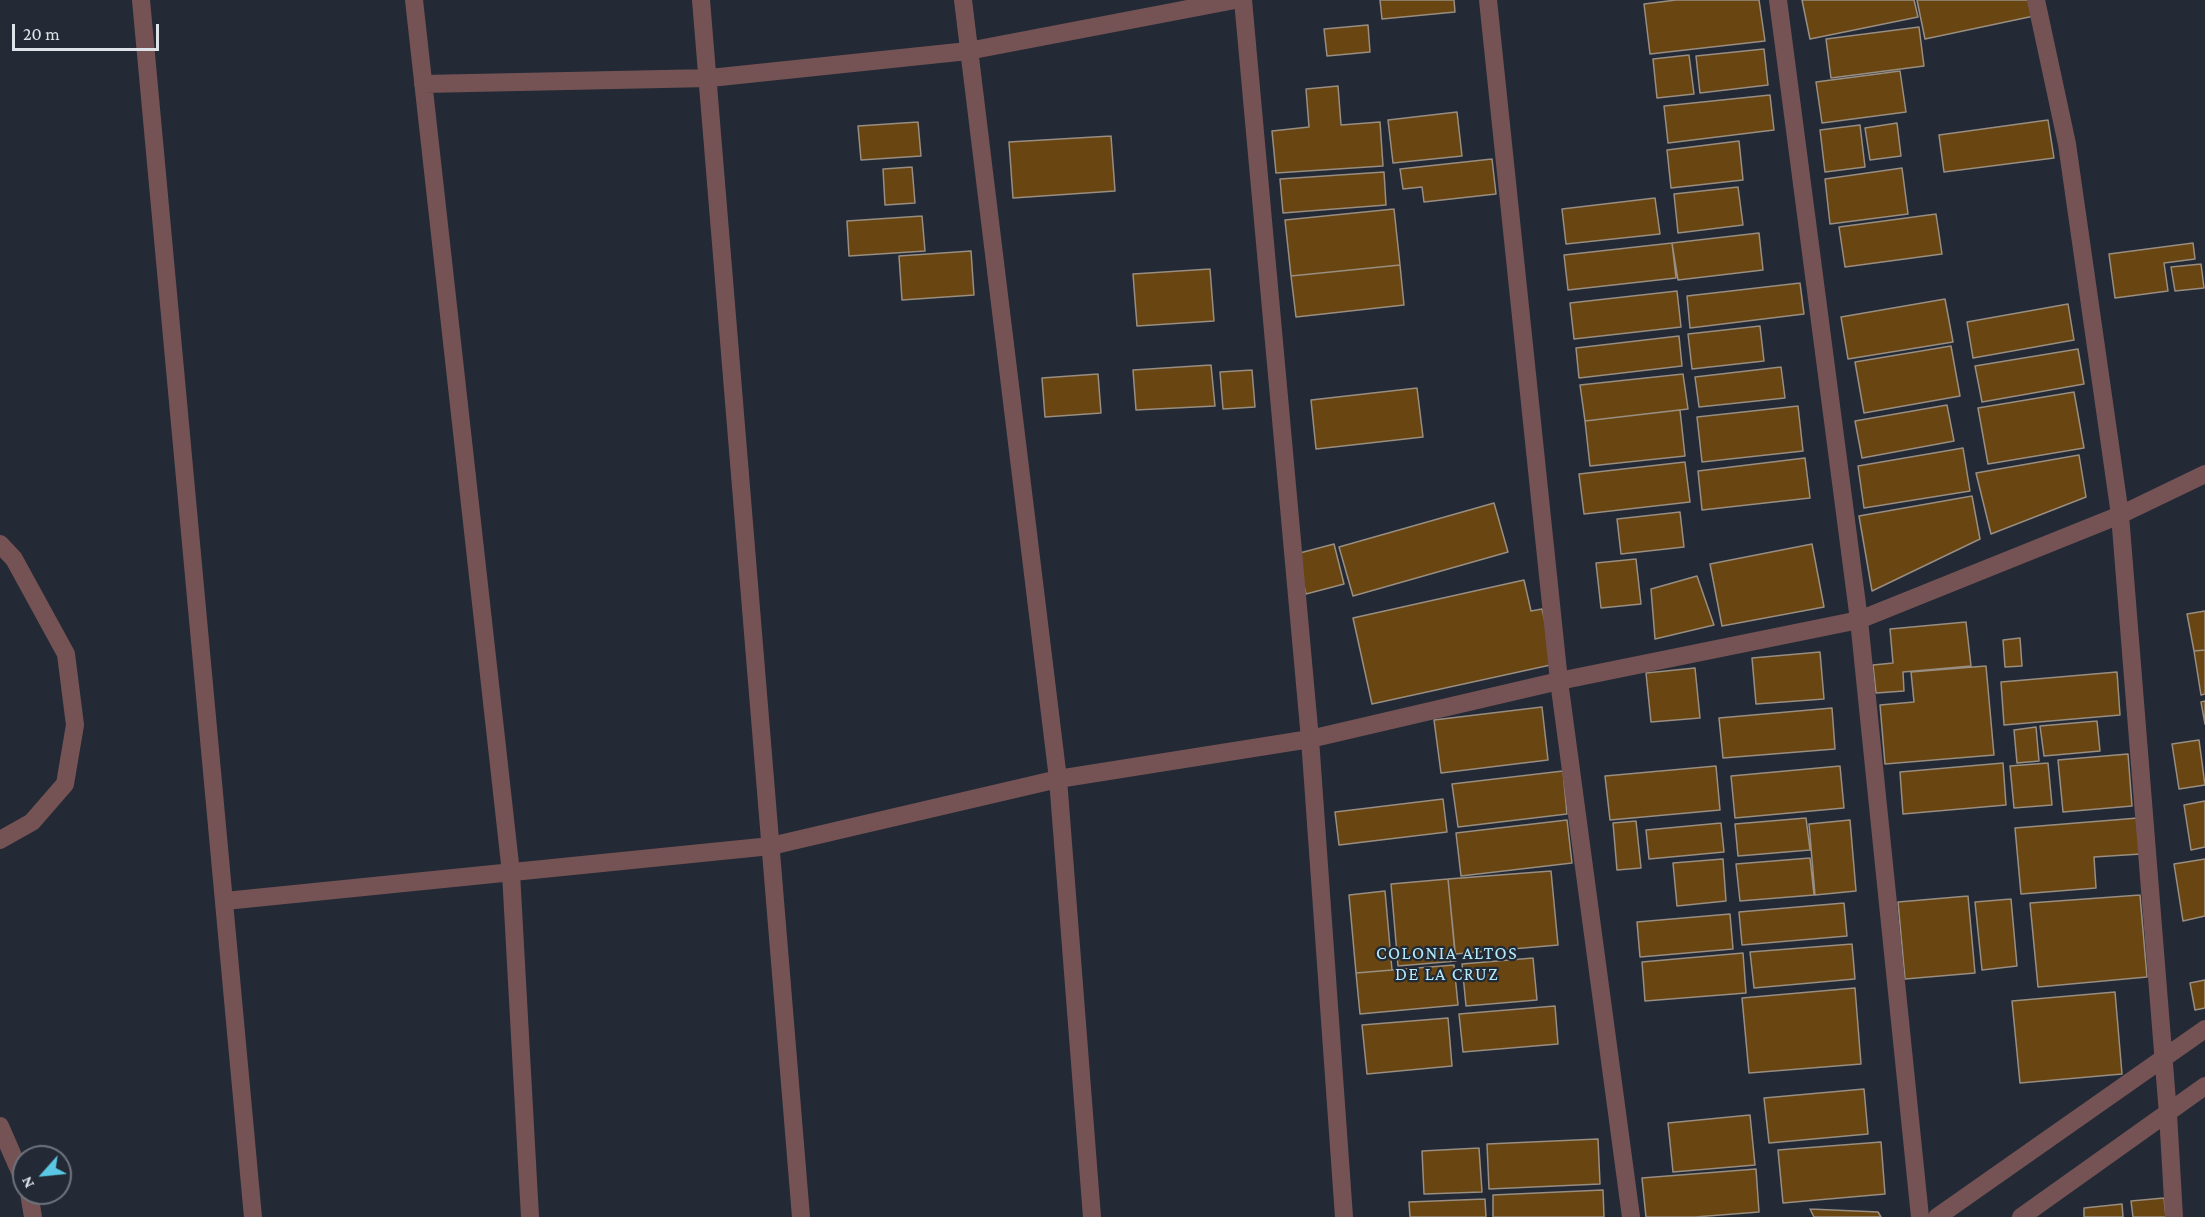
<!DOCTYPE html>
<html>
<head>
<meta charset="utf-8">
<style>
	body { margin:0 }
	#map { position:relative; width:2205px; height:1217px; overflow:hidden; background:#232a35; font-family:"Crimson Pro",serif }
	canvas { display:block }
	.north { position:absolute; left:12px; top:1145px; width:60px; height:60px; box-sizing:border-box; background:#232a35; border:2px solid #6e747d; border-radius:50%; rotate:243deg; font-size:16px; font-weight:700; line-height:24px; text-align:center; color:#dee3ea }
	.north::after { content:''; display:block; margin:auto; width:21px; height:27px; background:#5ac8e5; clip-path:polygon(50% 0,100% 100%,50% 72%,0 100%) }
	.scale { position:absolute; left:12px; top:24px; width:147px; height:27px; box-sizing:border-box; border:3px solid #dee3ea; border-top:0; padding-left:8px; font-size:18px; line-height:21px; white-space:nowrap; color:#dee3ea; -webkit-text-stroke:4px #232a35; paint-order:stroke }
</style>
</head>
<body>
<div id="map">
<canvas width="2205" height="1217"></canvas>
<div class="north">N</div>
<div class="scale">20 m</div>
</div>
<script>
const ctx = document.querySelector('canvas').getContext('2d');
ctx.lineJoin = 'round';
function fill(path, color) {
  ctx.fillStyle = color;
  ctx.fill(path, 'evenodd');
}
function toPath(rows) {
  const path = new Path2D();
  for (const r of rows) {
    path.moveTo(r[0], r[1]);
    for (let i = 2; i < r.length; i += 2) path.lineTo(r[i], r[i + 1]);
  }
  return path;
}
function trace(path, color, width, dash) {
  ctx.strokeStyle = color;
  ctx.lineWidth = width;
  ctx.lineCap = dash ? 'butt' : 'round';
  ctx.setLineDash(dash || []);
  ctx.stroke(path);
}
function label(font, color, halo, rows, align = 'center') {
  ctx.font = font + ' "Crimson Pro",serif';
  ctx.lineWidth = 4.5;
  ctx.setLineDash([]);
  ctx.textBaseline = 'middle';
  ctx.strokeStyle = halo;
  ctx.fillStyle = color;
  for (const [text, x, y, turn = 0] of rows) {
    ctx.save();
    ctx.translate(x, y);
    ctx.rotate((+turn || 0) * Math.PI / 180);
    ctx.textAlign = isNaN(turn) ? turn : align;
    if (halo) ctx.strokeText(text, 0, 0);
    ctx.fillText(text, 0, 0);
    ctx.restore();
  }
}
const building = toPath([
	[1380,0,1454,0,1455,12,1382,19,1380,0],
	[1676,0,1759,0,1765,41,1650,54,1644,4,1676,0],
	[1802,0,1914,0,1918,17,1810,39,1802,0],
	[1917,0,2031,0,2034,16,1925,39,1917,0],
	[1368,25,1370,52,1327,56,1324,29,1368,25],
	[1919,27,1924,66,1831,78,1826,39,1919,27],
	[1764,49,1768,85,1700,93,1696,56,1764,49],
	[1689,55,1694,94,1657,98,1653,59,1689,55],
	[1900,71,1906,112,1822,123,1816,82,1900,71],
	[1338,86,1341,125,1380,122,1383,166,1276,173,1272,131,1309,127,1306,89,1338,86],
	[1770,95,1774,130,1668,143,1664,106,1770,95],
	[1457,112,1462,156,1393,163,1388,120,1457,112],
	[2048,120,2054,158,1944,172,1939,135,2048,120],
	[918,122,921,156,861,160,858,126,918,122],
	[1897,123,1901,156,1870,160,1865,128,1897,123],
	[1860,125,1865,167,1825,172,1820,130,1860,125],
	[1111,136,1115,191,1013,198,1009,142,1111,136],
	[1739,141,1743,180,1671,188,1667,150,1739,141],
	[1492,159,1496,194,1424,202,1422,187,1403,189,1400,169,1492,159],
	[912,167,915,203,885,205,883,169,912,167],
	[1902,168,1908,214,1830,224,1825,179,1902,168],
	[1384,172,1386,205,1283,213,1280,179,1384,172],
	[1738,187,1743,225,1678,233,1674,194,1738,187],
	[1655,198,1660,234,1566,244,1562,209,1655,198],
	[1394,209,1400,265,1291,276,1285,220,1394,209],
	[1936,214,1942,254,1845,267,1839,227,1936,214],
	[922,216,925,251,849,256,847,221,922,216],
	[1759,233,1763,270,1678,280,1672,243,1759,233],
	[1672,243,1676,278,1568,290,1564,255,1672,243],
	[2193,243,2195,259,2164,263,2168,291,2115,298,2109,254,2193,243],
	[971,251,974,295,902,300,899,256,971,251],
	[2201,264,2204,288,2175,291,2171,267,2201,264],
	[1400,265,1404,305,1296,317,1291,276,1400,265],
	[1210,269,1214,321,1137,326,1133,274,1210,269],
	[1800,283,1804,314,1690,328,1687,296,1800,283],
	[1677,291,1681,327,1574,339,1570,303,1677,291],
	[1945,299,1953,342,1848,359,1841,317,1945,299],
	[2068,304,2074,340,1973,358,1967,322,2068,304],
	[1760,326,1764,361,1692,369,1688,334,1760,326],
	[1679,336,1682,366,1579,378,1576,348,1679,336],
	[1951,346,1960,396,1864,413,1855,362,1951,346],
	[2078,349,2084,384,1982,402,1975,366,2078,349],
	[1211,365,1215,406,1136,410,1133,370,1211,365],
	[1781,367,1785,398,1699,407,1695,377,1781,367],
	[1252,370,1255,407,1223,409,1220,372,1252,370],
	[1098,374,1101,413,1045,417,1042,378,1098,374],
	[1683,374,1688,409,1585,421,1580,385,1683,374],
	[1417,388,1423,437,1316,449,1311,400,1417,388],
	[2074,392,2084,448,1988,464,1978,408,2074,392],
	[1947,405,1954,441,1862,458,1855,421,1947,405],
	[1798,406,1803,451,1702,462,1697,417,1798,406],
	[1680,410,1685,456,1590,466,1585,421,1680,410],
	[1963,448,1970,491,1864,508,1858,466,1963,448],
	[2079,455,2086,497,1991,534,1976,473,2079,455],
	[1805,458,1810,498,1702,510,1698,471,1805,458],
	[1685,462,1690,502,1584,514,1579,474,1685,462],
	[1972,496,1980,539,1872,591,1859,516,1972,496],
	[1494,503,1508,552,1353,596,1339,547,1494,503],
	[1680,512,1684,547,1621,554,1617,519,1680,512],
	[1334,544,1344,584,1306,594,1296,554,1334,544],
	[1812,544,1824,607,1722,626,1710,564,1812,544],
	[1636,559,1641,604,1601,608,1596,563,1636,559],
	[1697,576,1714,625,1655,639,1651,589,1697,576],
	[1524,580,1531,611,1542,609,1555,664,1372,704,1353,618,1524,580],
	[2205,611,2205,650,2194,651,2187,614,2205,611],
	[1966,622,1971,666,1903,672,1904,691,1876,693,1873,665,1893,663,1890,629,1966,622],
	[2020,638,2022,666,2005,667,2003,640,2020,638],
	[2205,650,2205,694,2201,695,2194,651,2205,650],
	[1820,652,1824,699,1756,704,1752,658,1820,652],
	[1986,666,1994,755,1885,764,1880,705,1914,702,1911,672,1986,666],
	[1695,668,1700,718,1651,722,1646,673,1695,668],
	[2117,672,2120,715,2004,725,2001,682,2117,672],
	[2205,701,2205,724,2201,702,2205,701],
	[1542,707,1548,760,1441,773,1434,720,1542,707],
	[1832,708,1835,749,1723,758,1719,718,1832,708],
	[2097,721,2100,751,2044,756,2040,726,2097,721],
	[2036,727,2039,761,2017,763,2014,730,2036,727],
	[2199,740,2205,785,2179,789,2172,744,2199,740],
	[2128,754,2132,806,2063,812,2058,760,2128,754],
	[2003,763,2006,805,1903,814,1900,772,2003,763],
	[2048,763,2052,805,2014,808,2010,766,2048,763],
	[1716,766,1720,810,1610,820,1605,776,1716,766],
	[1840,766,1844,808,1735,818,1731,776,1840,766],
	[1563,771,1567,814,1458,827,1452,784,1563,771],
	[1443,799,1447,832,1339,845,1335,812,1443,799],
	[2205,801,2205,847,2191,850,2184,805,2205,801],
	[1806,818,1810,850,1738,856,1735,824,1806,818],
	[2138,818,2141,854,2094,857,2096,888,2021,894,2015,828,2138,818],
	[1567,820,1572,863,1461,876,1456,833,1567,820],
	[1850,820,1856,891,1815,895,1809,824,1850,820],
	[1636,821,1641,868,1617,870,1613,823,1636,821],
	[1721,823,1724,852,1649,859,1646,830,1721,823],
	[1810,858,1814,895,1740,901,1736,864,1810,858],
	[1723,859,1726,901,1677,906,1673,863,1723,859],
	[2205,859,2205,916,2183,921,2174,864,2205,859],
	[1551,871,1558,945,1455,954,1448,879,1551,871],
	[1448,879,1456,961,1398,966,1391,884,1448,879],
	[1385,891,1392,970,1356,973,1349,895,1385,891],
	[2140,895,2147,977,2038,987,2030,903,2140,895],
	[1968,896,1975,973,1905,979,1898,902,1968,896],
	[2011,899,2017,966,1982,970,1975,902,2011,899],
	[1844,903,1847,936,1742,945,1739,912,1844,903],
	[1730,914,1733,949,1640,957,1637,922,1730,914],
	[1852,944,1855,979,1754,988,1750,952,1852,944],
	[1743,953,1746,993,1645,1001,1642,962,1743,953],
	[1533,958,1537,1000,1466,1006,1462,964,1533,958],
	[1454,965,1458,1005,1360,1014,1356,973,1454,965],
	[2205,980,2205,1008,2195,1010,2190,983,2205,980],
	[1855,988,1861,1064,1749,1073,1742,998,1855,988],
	[2115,992,2122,1074,2020,1083,2012,1001,2115,992],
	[1555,1006,1558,1044,1463,1052,1459,1014,1555,1006],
	[1448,1018,1452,1066,1367,1074,1362,1025,1448,1018],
	[1864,1089,1868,1134,1769,1143,1764,1098,1864,1089],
	[1750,1115,1755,1165,1673,1172,1668,1123,1750,1115],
	[1598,1139,1600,1184,1489,1189,1487,1144,1598,1139],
	[1881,1142,1885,1194,1783,1203,1778,1150,1881,1142],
	[1479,1148,1482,1192,1424,1194,1422,1151,1479,1148],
	[1756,1169,1759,1212,1695,1217,1646,1217,1642,1178,1756,1169],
	[1603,1190,1604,1217,1493,1217,1493,1195,1603,1190],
	[2164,1198,2166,1217,2133,1217,2131,1201,2164,1198],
	[1485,1199,1486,1217,1410,1217,1409,1202,1485,1199],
	[2122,1204,2123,1217,2084,1217,2084,1208,2122,1204],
	[1810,1209,1878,1212,1881,1217,1814,1217,1810,1209]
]);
fill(building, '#684511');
trace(building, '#998e81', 1.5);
trace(toPath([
	[141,0,253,1217],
	[414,0,511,873,530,1217],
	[701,0,801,1217],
	[963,0,1058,779,1092,1217],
	[1243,0,1310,739,1344,1217],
	[1488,0,1559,681,1631,1217],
	[1778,0,1859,620,1920,1217],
	[2036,0,2067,144,2120,515,2168,1114,2174,1217],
	[423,84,710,78,968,51,1235,0],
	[0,544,14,559,66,654,75,725,65,784,32,822,0,840],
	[225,901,771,846,1058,779,1310,739,1559,681,1859,620,2120,515,2205,474],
	[0,1126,24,1181],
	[29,1193,33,1217],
	[1937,1217,2205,1029],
	[2021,1217,2205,1086]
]), '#755355', 18);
ctx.letterSpacing = '1.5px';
label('18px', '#b4ebfb', '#232a35', [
	["COLONIA ALTOS",1447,953],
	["DE LA CRUZ",1447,974]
]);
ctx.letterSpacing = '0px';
</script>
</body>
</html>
